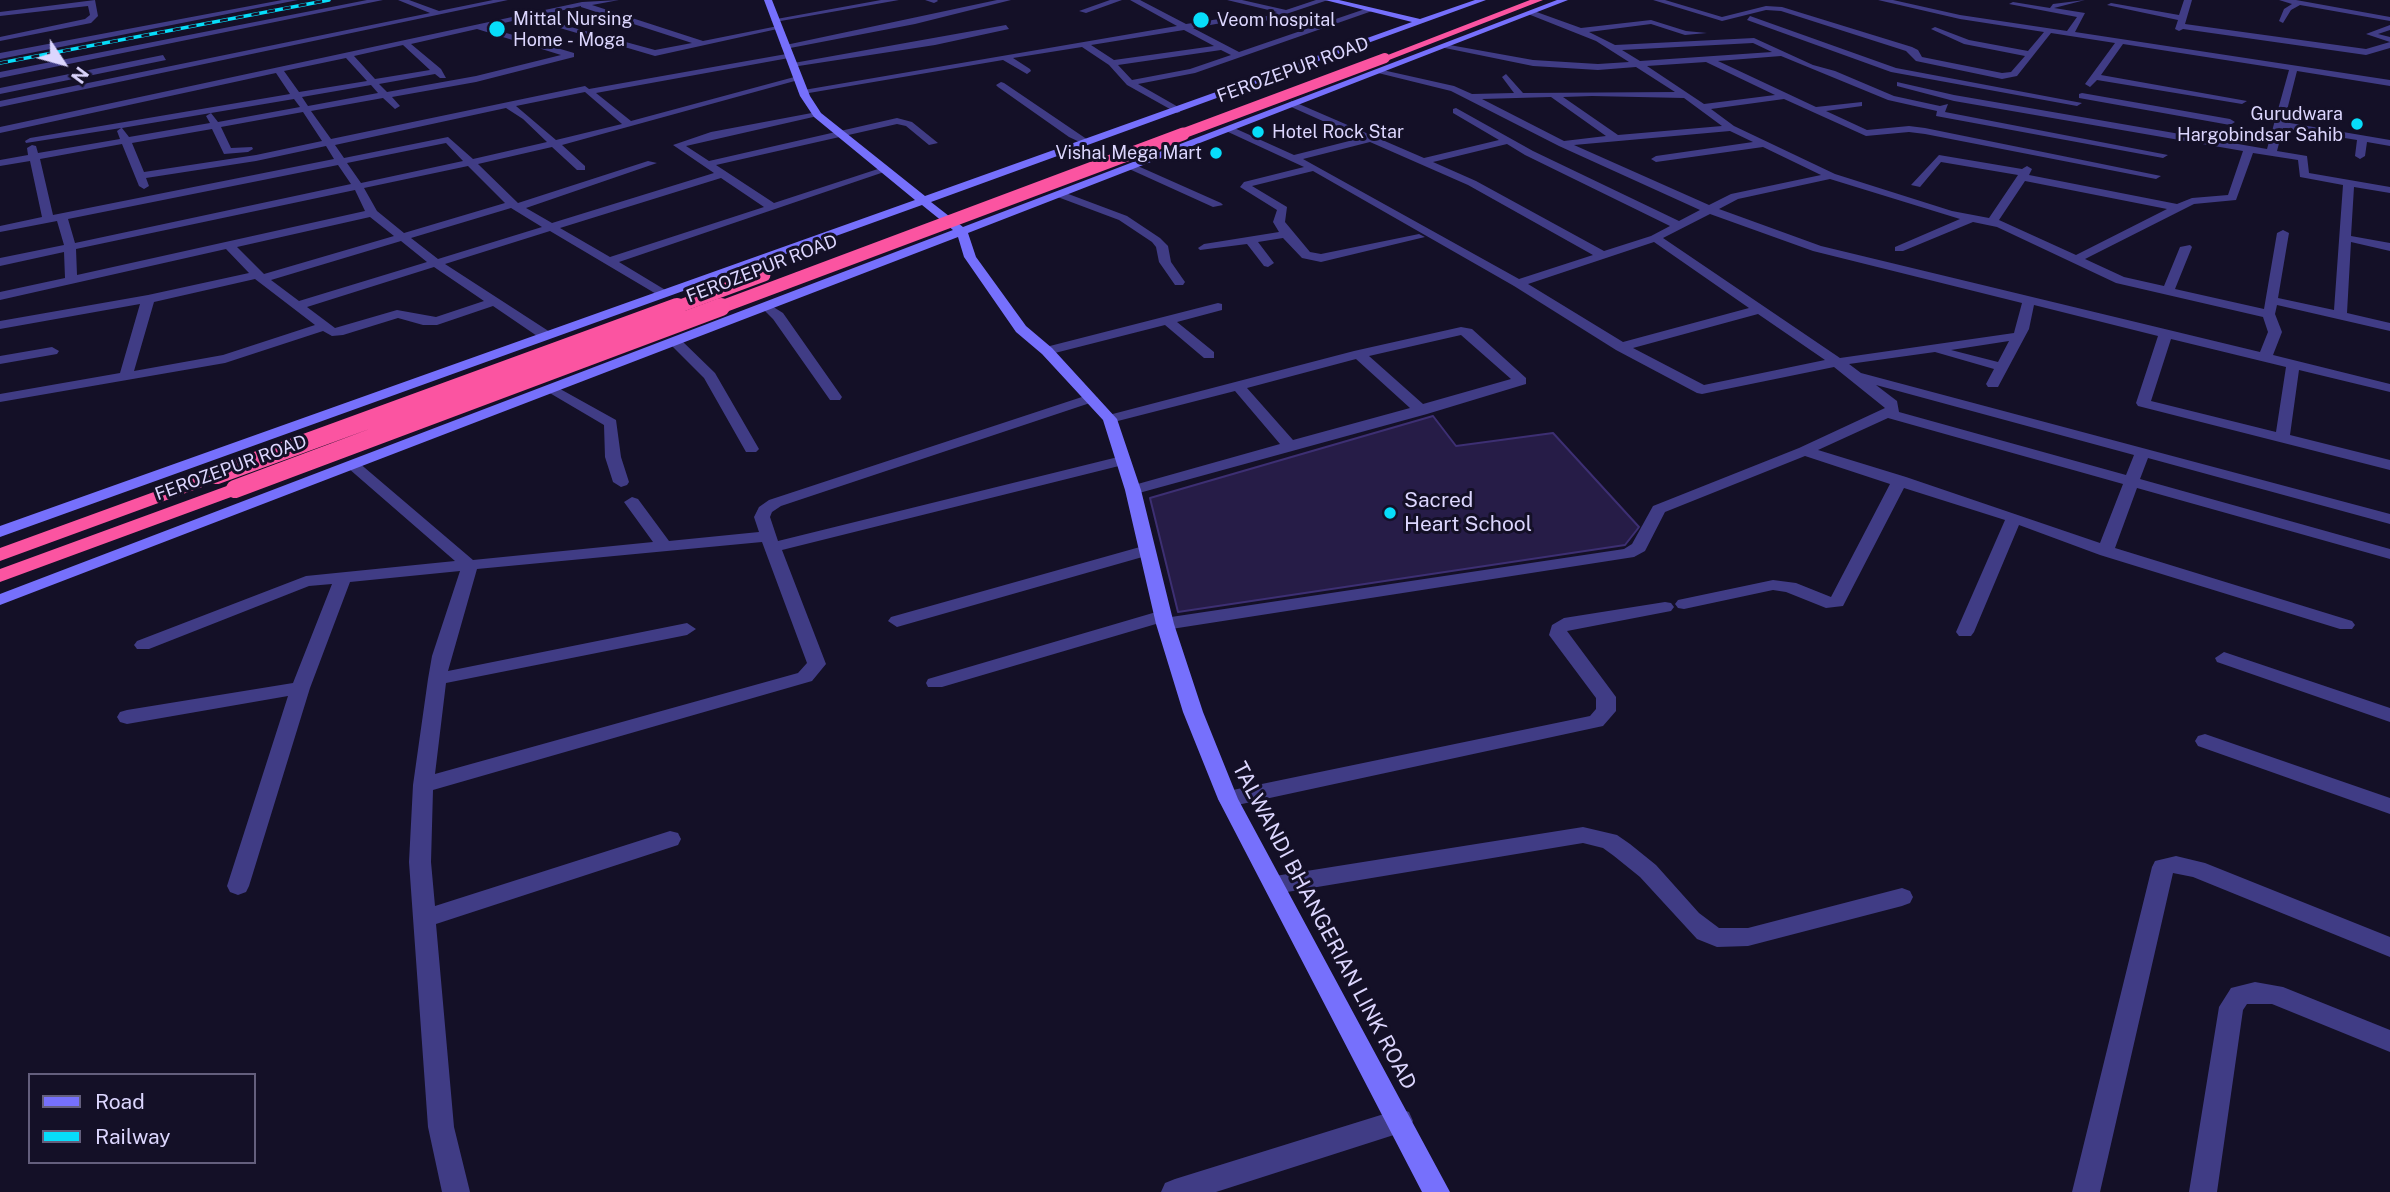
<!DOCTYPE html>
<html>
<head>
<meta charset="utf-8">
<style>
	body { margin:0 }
	#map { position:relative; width:2390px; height:1192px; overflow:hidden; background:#141027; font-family:"Public Sans",sans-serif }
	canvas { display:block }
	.legend { position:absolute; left:28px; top:1073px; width:228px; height:91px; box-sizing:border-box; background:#141027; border:2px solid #645f7d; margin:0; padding:9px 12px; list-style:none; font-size:21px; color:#dcd6fe }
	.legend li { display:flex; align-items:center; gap:14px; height:35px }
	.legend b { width:35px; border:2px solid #645f7d }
	.north { position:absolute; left:28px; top:28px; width:70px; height:70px; -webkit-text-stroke:5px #141027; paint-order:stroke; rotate:126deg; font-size:19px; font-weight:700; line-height:28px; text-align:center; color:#dcd6fe }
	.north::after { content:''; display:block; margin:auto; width:24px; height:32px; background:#dcd6fe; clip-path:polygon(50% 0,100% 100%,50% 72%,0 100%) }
</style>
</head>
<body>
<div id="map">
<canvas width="2390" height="1192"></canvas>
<ul class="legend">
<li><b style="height:9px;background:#7670fc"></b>Road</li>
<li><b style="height:9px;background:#07ddfa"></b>Railway</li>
</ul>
<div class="north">N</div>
</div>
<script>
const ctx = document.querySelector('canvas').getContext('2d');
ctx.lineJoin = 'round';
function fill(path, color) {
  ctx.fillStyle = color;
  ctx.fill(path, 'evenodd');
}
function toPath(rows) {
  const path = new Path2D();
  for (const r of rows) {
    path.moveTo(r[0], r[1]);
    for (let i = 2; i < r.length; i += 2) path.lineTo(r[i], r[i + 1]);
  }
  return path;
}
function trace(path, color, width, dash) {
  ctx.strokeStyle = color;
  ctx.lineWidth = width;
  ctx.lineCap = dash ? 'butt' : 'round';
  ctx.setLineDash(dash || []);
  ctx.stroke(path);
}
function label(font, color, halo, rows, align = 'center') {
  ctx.font = font + ' "Public Sans",sans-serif';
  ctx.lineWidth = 6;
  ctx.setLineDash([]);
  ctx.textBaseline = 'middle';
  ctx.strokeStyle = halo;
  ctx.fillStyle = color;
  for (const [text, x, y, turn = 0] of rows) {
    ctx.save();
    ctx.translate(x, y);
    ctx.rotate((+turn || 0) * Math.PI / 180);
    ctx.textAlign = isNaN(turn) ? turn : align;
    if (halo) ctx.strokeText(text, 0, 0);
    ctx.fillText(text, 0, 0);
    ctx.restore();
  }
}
const building = toPath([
	[1433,416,1456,446,1553,433,1639,527,1636,531,1625,545,1178,612,1150,498,1433,416]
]);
fill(building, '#261c47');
trace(building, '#3d2f73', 2);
fill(toPath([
	[95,0,98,16,91,23,0,41,0,37,85,19,90,15,88,6,0,16,0,12,95,0],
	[282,0,298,0,0,59,0,53,282,0],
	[367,0,383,0,0,78,0,72,367,0],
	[398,0,409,0,439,11,493,0,508,0,0,107,0,101,430,13,398,0],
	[619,0,592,5,703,41,778,26,782,28,655,56,526,18,486,27,574,53,574,57,476,82,392,97,400,106,395,109,383,98,311,111,331,139,585,86,589,89,792,53,789,58,596,93,631,121,798,76,802,79,562,145,585,166,585,170,577,170,552,147,478,164,518,203,648,161,657,163,526,208,552,223,714,173,673,145,711,132,817,112,822,115,686,146,709,161,897,118,912,122,938,143,929,145,906,126,897,124,716,165,774,203,881,168,890,170,619,262,667,291,669,294,663,298,550,231,445,264,550,332,550,338,540,338,493,306,437,325,423,325,398,318,343,335,332,336,323,331,225,363,0,402,0,394,120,373,140,304,0,329,0,321,148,295,249,273,226,249,0,300,0,292,65,278,64,252,0,266,0,258,64,245,57,221,0,232,0,226,42,217,30,161,0,166,0,160,28,155,27,148,32,145,36,146,38,153,120,139,117,131,121,128,26,143,25,141,30,138,290,94,276,73,0,133,0,127,582,2,619,0],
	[581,6,581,7,692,43,655,50,534,17,581,6],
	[477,29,561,55,476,76,387,92,379,84,435,74,440,78,446,78,441,69,411,44,477,29],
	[403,45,430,70,375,79,354,56,403,45],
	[346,58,367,81,299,92,284,71,346,58],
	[371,85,378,93,308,106,302,97,371,85],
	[585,92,622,124,556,140,516,106,585,92],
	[294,99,300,107,218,122,211,113,206,116,210,123,129,137,122,128,294,99],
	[506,108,523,119,547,142,473,159,448,137,344,158,335,145,506,108],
	[303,112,322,141,256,155,144,172,132,143,212,129,224,154,248,152,253,149,252,147,231,148,221,127,303,112],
	[446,143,463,161,361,183,347,163,446,143],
	[122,144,139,186,144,189,149,186,146,178,256,161,326,146,334,159,53,215,40,159,122,144],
	[338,165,351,184,75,243,68,219,338,165],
	[468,166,505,203,404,233,377,211,364,188,468,166],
	[721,178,764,207,610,257,560,228,721,178],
	[355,190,365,211,77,275,76,249,355,190],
	[511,208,542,227,438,259,411,238,511,208],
	[370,217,394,236,264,274,237,247,370,217],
	[401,241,427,262,299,301,271,280,401,241],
	[434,267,484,301,436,317,397,310,335,328,307,307,434,267],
	[255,279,315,325,223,355,134,371,154,302,255,279],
	[881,0,899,0,775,22,771,20,881,0],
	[925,0,937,0,938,1,934,3,925,0],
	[997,0,1011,0,915,24,785,49,781,46,997,0],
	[1110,0,1122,0,1086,13,1079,11,1110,0],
	[1130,0,1140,0,1186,24,1239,16,1264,17,1277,12,1227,0,1242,0,1286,10,1316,0,1328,0,1265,21,1239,20,1193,28,1239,52,1368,8,1375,10,1195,73,1138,84,1180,108,1180,112,1177,113,1127,85,1109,65,1082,47,1013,58,1030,69,1031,71,1027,74,1003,60,803,94,798,91,1177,26,1130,0],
	[1184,30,1214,46,1114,60,1091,45,1184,30],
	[1221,50,1231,55,1190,69,1132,80,1118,65,1221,50],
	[1653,0,1665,0,1722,17,1766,6,1782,7,1912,47,1918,50,1922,57,2002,73,2011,72,2025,56,1964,44,1931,29,1935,27,1969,40,2028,51,2044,32,1960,19,1878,0,1893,0,1960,15,2067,31,2077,17,2009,4,2013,2,2050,8,2053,4,2085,0,2054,8,2085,13,2075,32,2390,80,2390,86,2297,71,2284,122,2390,140,2390,146,2367,142,2365,156,2360,159,2355,156,2357,140,2283,128,2277,151,2307,156,2309,173,2390,187,2390,193,2354,187,2351,236,2390,243,2390,251,2351,242,2347,313,2390,323,2390,331,2277,305,2275,314,2282,332,2273,355,2390,384,2390,392,2299,370,2290,435,2390,460,2390,470,2138,406,2136,403,2158,336,2034,305,2029,329,1998,387,1988,387,1986,384,1994,369,1935,352,1849,364,1861,373,2390,514,2390,524,2148,458,2140,479,2390,549,2390,559,2137,488,2115,548,2352,621,2355,625,2352,629,2340,629,2100,555,2019,525,1974,632,1971,636,1959,636,1956,632,2005,520,1904,488,1843,606,1826,608,1786,592,1773,590,1684,609,1678,608,1675,604,1678,600,1773,580,1796,583,1831,597,1890,484,1805,456,1665,512,1645,551,1634,557,1165,630,1156,624,942,687,928,687,926,683,928,679,1163,610,1169,612,1171,617,1624,549,1632,544,1653,506,1799,448,1885,408,1834,367,1702,394,1697,393,1616,350,1514,286,1313,171,1252,186,1287,207,1285,222,1310,252,1321,254,1419,234,1425,237,1321,262,1302,258,1283,238,1258,242,1274,263,1268,267,1264,266,1247,244,1200,250,1198,248,1204,244,1279,232,1273,222,1277,210,1240,187,1244,182,1304,167,1226,131,1226,127,1232,127,1294,155,1361,138,1289,106,1287,104,1292,101,1424,158,1499,140,1453,113,1453,109,1456,108,1533,151,1679,221,1700,210,1559,146,1451,91,1374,72,1378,69,1454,86,1472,94,1514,93,1502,77,1506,74,1523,93,1675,92,1636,67,1598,70,1533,66,1440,47,1444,44,1533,60,1598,64,1629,62,1596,41,1528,14,1531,10,1581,28,1651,20,1686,31,1707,33,1685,35,1651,24,1589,32,1615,45,1754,38,1813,65,1835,71,1894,96,1940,106,1948,104,1945,112,2168,155,2163,158,1936,116,1937,111,1888,100,1781,56,1718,61,1816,107,1862,102,1862,106,1826,111,1867,130,1909,126,1925,128,2161,176,2156,179,1925,134,1909,132,1866,136,1784,99,1711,109,1734,126,1835,174,1952,211,1989,218,2018,175,1941,162,1920,187,1911,185,1939,155,2022,169,2027,166,2032,169,2029,175,2177,204,2192,198,2228,195,2243,151,1954,101,1897,86,1897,82,1954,95,2267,149,2289,70,2123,44,2101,75,2247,101,2242,104,2097,80,2090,87,2085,84,2115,43,2051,33,2017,76,2002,79,1916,61,1906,51,1781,11,1766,10,1722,21,1653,0],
	[1753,43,1772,52,1640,61,1622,50,1753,43],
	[1706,62,1775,95,1704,104,1647,66,1706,62],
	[1592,96,1684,98,1722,126,1618,135,1563,97,1592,96],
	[1551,97,1606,136,1564,141,1482,99,1551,97],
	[1730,131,1753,142,1656,156,1651,159,1656,162,1763,147,1821,175,1731,194,1709,205,1574,145,1730,131],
	[1370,142,1468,185,1593,255,1519,279,1303,159,1370,142],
	[1507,144,1525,155,1670,226,1651,236,1604,251,1476,181,1433,162,1507,144],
	[2253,153,2298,160,2300,177,2343,185,2334,310,2278,298,2289,233,2283,230,2277,233,2264,309,2175,289,2192,247,2190,245,2180,247,2164,286,2124,277,2085,259,2194,204,2236,200,2253,153],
	[1830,179,1960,219,1895,247,1895,251,1903,251,1973,222,1997,227,2116,283,2263,317,2268,332,2260,352,1821,246,1719,209,1738,199,1830,179],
	[2025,181,2167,209,2076,255,1999,220,2025,181],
	[1710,214,1813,251,2022,303,2015,329,2014,333,1840,358,1663,238,1710,214],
	[1654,242,1749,308,1623,342,1528,284,1654,242],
	[1758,314,1825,360,1704,385,1633,348,1758,314],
	[2171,339,2286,367,2276,432,2151,401,2171,339],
	[2009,341,1998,362,1951,350,2009,341],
	[1876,385,2134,455,2126,475,1899,412,1897,401,1876,385],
	[1888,418,2123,484,2100,543,1906,477,1818,450,1888,418],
	[2184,0,2192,0,2185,24,2366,49,2390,42,2366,34,2390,25,2390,30,2378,34,2390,37,2390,48,2366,55,2183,29,2179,31,2175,29,2178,20,2107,5,2111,3,2179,15,2184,0],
	[2279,0,2296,0,2390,17,2390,21,2300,5,2291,10,2283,23,2279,21,2284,9,2292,4,2279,0],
	[1750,16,1896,68,2082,103,2077,106,1891,72,1747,20,1750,16],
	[1006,25,1009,29,935,45,792,67,788,64,1006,25],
	[163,55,166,60,0,94,0,88,163,55],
	[1001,82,1004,83,1091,142,1086,145,1069,137,998,87,996,85,1001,82],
	[2082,93,2230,119,2235,122,2230,125,2079,98,2079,94,2082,93],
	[1131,163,1221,203,1223,205,1213,207,1127,168,1126,166,1131,163],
	[1055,192,1063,192,1127,216,1160,238,1168,246,1171,262,1185,282,1183,285,1175,285,1159,262,1156,247,1152,242,1119,220,1055,196,1055,192],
	[767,303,783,313,842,397,840,400,830,400,773,319,761,307,767,303],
	[1218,303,1222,304,1222,310,1177,322,1214,352,1214,358,1204,358,1165,325,1047,355,1040,351,1042,348,1218,303],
	[1461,327,1472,329,1526,378,1526,384,1427,414,1139,493,1133,495,1125,490,1127,487,1280,444,1235,391,1110,423,1105,422,1103,419,1105,416,1354,351,1461,327],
	[1461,335,1511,379,1423,404,1369,356,1461,335],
	[1356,359,1410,408,1293,440,1247,388,1356,359],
	[675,338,680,339,715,373,759,449,756,452,746,452,704,378,668,342,675,338],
	[52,347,59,351,57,354,0,364,0,356,52,347],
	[553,385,616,420,621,457,629,482,627,485,621,487,613,482,605,457,604,425,548,392,548,386,553,385],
	[1091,394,1098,398,1096,401,781,506,772,512,770,517,778,541,1122,456,1130,461,1127,464,782,550,826,664,812,681,433,790,431,862,435,906,670,831,678,833,681,839,678,845,436,924,454,1127,470,1192,442,1192,428,1127,409,862,413,785,428,679,432,656,460,571,350,582,310,688,249,886,246,892,238,895,230,892,227,886,288,696,127,724,120,722,117,717,120,712,127,710,293,683,332,584,309,586,149,649,137,649,134,645,137,641,306,576,455,561,348,468,345,465,348,462,358,462,473,560,653,542,624,502,632,497,638,499,669,541,759,532,754,517,759,507,769,500,1091,394],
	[762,542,807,663,798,673,435,774,446,683,687,635,696,629,687,623,448,671,477,569,762,542],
	[1147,545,1153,546,1155,550,1153,554,897,627,888,621,891,617,1147,545],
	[1665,602,1671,603,1674,607,1671,611,1567,631,1616,697,1616,711,1603,726,1228,807,1221,804,1218,799,1221,794,1228,791,1590,716,1596,709,1596,698,1549,635,1552,625,1564,618,1665,602],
	[2224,652,2390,708,2390,722,2217,662,2215,658,2224,652],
	[2205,734,2390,798,2390,814,2198,746,2195,741,2198,736,2205,734],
	[1583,827,1617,835,1630,844,1656,865,1699,913,1719,928,1748,928,1902,888,1910,891,1913,897,1910,903,1902,906,1748,946,1717,947,1697,939,1640,877,1614,856,1603,848,1583,843,1275,894,1267,891,1264,885,1267,879,1275,876,1583,827],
	[2176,856,2205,863,2390,937,2390,957,2193,877,2173,873,2100,1192,2072,1192,2152,867,2155,861,2176,856],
	[2255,982,2283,987,2390,1030,2390,1052,2272,1004,2247,1004,2243,1010,2217,1192,2189,1192,2219,1007,2231,988,2255,982],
	[1400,1109,1409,1112,1413,1121,1409,1130,1400,1133,1216,1192,1161,1192,1165,1183,1175,1179,1400,1109]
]), '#403c85');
fill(toPath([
	[764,0,772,0,810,96,821,113,925,196,1412,22,1325,0,1339,0,1420,19,1475,0,1486,0,931,202,963,227,1557,0,1568,0,968,233,976,257,1026,326,1052,348,1117,419,1141,490,1174,624,1203,712,1238,799,1450,1192,1422,1192,1218,799,1183,712,1156,624,1125,490,1103,420,1042,354,1016,332,964,257,958,237,0,605,0,594,953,230,922,205,0,537,0,526,915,200,814,117,800,96,764,0]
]), '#7670fc');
fill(toPath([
	[1530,0,1543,0,1389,60,1380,58,1530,0],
	[217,469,224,471,226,475,224,479,0,561,0,548,217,469],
	[235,483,242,485,244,489,242,493,0,582,0,569,235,483]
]), '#fb54a1');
const rail = toPath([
	[0,63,329,0]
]);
trace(rail, '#07ddfa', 3.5);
trace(rail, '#141027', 2.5, [8]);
trace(toPath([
	[1179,135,1385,58]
]), '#fb54a1', 10);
trace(toPath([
	[672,309,764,275],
	[716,309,1183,134]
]), '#fb54a1', 13);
trace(toPath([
	[217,475,677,307],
	[235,489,721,307]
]), '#fb54a1', 18);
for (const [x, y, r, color] of [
	[1201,20,9,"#07ddfa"],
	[497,29,9,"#07ddfa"],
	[2357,124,7,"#07ddfa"],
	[1258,132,7,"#07ddfa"],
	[1216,153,7,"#07ddfa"],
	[1390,513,7,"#07ddfa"]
]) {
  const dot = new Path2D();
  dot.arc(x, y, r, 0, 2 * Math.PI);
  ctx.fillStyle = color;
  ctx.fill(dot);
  trace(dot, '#141027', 2.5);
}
label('18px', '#dcd6fe', '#141027', [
	["Mittal Nursing",513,19],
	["Home - Moga",513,40],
	["Veom hospital",1217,20],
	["Gurudwara",2343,114,"right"],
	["Hargobindsar Sahib",2343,135,"right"],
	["Hotel Rock Star",1272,132],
	["Vishal Mega Mart",1202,153,"right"]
], 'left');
label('18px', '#dcd6fe', '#141027', [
	["FEROZEPUR ROAD",1293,70,-20],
	["FEROZEPUR ROAD",762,269,-21],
	["FEROZEPUR ROAD",231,468,-20]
]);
label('21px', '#dcd6fe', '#141027', [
	["Sacred",1404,501],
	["Heart School",1404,525]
], 'left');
label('21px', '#dcd6fe', '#141027', [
	["TALWANDI BHANGERIAN LINK ROAD",1324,926,62]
]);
</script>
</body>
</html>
